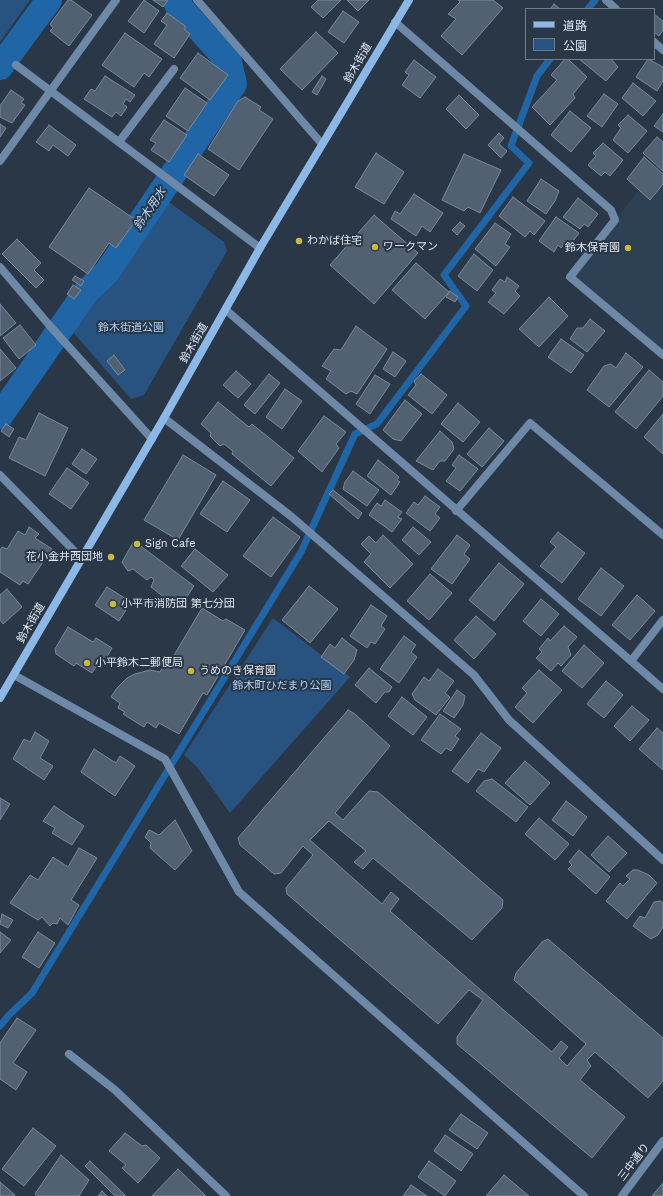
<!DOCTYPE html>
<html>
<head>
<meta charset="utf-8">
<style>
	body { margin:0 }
	#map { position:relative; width:663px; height:1196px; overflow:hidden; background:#293746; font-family:"Work Sans","Noto Sans JP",sans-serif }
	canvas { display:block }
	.legend { position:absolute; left:525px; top:8px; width:130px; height:52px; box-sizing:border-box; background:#293746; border:1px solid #727d8a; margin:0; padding:5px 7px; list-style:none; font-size:12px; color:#dfe7f1 }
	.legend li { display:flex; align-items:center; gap:8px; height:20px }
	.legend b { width:20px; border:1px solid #727d8a }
</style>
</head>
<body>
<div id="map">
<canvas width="663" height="1196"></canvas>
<ul class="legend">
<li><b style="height:5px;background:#8cb8e8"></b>道路</li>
<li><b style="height:11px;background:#285380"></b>公園</li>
</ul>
</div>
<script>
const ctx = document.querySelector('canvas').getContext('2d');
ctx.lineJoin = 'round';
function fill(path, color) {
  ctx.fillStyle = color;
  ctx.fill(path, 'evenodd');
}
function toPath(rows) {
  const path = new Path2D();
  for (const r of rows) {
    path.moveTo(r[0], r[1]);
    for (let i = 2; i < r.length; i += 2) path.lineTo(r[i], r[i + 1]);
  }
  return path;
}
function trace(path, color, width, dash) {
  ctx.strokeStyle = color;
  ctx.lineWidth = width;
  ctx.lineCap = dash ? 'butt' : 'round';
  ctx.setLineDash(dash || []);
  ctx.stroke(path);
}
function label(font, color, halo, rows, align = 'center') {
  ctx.font = font + ' "Work Sans","Noto Sans JP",sans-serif';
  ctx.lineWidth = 4;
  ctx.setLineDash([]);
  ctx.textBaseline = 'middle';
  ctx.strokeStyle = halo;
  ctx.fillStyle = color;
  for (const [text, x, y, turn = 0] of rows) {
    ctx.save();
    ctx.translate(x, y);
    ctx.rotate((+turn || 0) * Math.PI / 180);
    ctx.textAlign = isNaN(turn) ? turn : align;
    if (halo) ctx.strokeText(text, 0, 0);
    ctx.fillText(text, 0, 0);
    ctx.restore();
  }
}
fill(toPath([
	[663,159,663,355,570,277]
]), '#2e4054');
fill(toPath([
	[0,0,30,0,0,42],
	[166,200,224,242,227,251,144,395,131,399,73,332],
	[273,618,350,677,230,813,197,767,184,755]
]), '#285380');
trace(toPath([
	[588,9,595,0],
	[0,1026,9,1015,32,993,301,552,355,434,377,424,466,306,444,275,529,163,511,146,537,76,550,59]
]), '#2065a6', 7);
trace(toPath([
	[0,67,49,0],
	[0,416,86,292,107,272,234,84,229,62,177,4,179,0]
]), '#2065a6', 26);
const building = toPath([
	[68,0,71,0,92,15,69,46,50,31,53,28,50,24,68,0],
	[144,0,159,11,144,33,128,21,144,0],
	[153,0,168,0,163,7,153,0],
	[318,0,341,0,323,18,311,7,318,0],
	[347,0,369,0,358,11,347,0],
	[458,0,493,0,503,8,462,55,441,36,456,19,448,14,460,2,458,0],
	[554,4,560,9,550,9,554,4],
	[343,11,359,22,344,43,328,32,343,11],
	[167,13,185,26,185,30,190,34,174,58,154,44,167,25,161,21,167,13],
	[654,14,663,21,663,30,659,36,654,32,654,14],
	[316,32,338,53,302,90,280,69,316,32],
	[125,33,162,59,149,77,144,73,134,87,102,65,125,33],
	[198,53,228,75,210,100,180,78,198,53],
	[565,59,568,59,587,77,573,94,575,98,550,125,532,107,557,80,551,75,565,59],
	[579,59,611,59,618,67,606,81,579,59],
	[648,59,663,67,663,81,657,91,636,77,648,59],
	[414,60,436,77,420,98,402,85,409,75,405,72,414,60],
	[105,76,135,95,130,102,126,99,123,104,127,107,121,116,116,112,112,117,84,99,91,89,95,91,105,76],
	[322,76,326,79,317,95,312,92,322,76],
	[633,83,656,101,643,116,622,98,633,83],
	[185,88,207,103,188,131,166,116,185,88],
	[11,90,24,99,21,103,25,105,12,123,0,117,0,106,11,90],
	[604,94,618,104,602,127,587,116,604,94],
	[459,95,479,115,466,129,446,109,459,95],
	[245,97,261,107,259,110,273,119,239,170,208,149,238,101,245,97],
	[570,111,591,128,571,152,551,135,570,111],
	[663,114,663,132,654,126,663,114],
	[628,115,647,131,628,153,613,140,621,128,618,125,628,115],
	[164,120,187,135,169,162,151,150,156,143,150,140,164,120],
	[0,124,6,128,0,137,0,124],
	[49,125,76,145,68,156,53,145,49,151,36,142,49,125],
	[499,133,504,138,499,144,507,151,501,158,488,145,499,133],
	[657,137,663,142,663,171,643,153,657,137],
	[603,143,623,160,610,176,605,172,601,176,588,165,596,156,593,153,603,143],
	[376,153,404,172,384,204,355,187,376,153],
	[198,154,229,175,214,196,184,175,198,154],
	[464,154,501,170,480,213,468,207,464,211,442,200,464,154],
	[644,157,663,174,663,184,650,200,627,179,644,157],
	[541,179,559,191,555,201,546,214,527,201,541,179],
	[89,188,136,220,116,248,109,243,88,274,49,247,89,188],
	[414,194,443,213,430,232,422,226,416,236,391,219,395,211,400,214,414,194],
	[513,197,545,221,534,235,530,231,525,237,499,216,513,197],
	[578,198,598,214,588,227,584,224,580,229,563,217,578,198],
	[374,215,418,253,374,304,330,265,374,215],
	[556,217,579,233,571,244,567,241,561,248,558,245,554,252,539,241,556,217],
	[460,222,465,226,457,235,452,230,460,222],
	[495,223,511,234,505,244,510,247,496,266,475,249,495,223],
	[17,239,41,263,34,270,44,280,36,288,2,254,17,239],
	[474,254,493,270,477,291,458,276,474,254],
	[416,263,449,292,425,319,392,290,416,263],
	[75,276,84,281,81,286,72,280,75,276],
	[507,277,519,286,515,291,520,296,504,314,488,302,496,293,492,290,500,279,505,282,507,277],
	[73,285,81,290,74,299,67,294,73,285],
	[450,291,458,297,455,302,446,297,450,291],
	[549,297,568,316,539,347,519,329,549,297],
	[0,304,16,323,0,336,0,304],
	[590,319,605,331,587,352,570,339,577,328,583,328,590,319],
	[20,325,36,345,19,359,3,338,20,325],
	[356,326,387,349,357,394,351,391,346,394,326,379,331,371,322,366,334,349,341,350,356,326],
	[561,339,584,355,571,373,548,357,561,339],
	[0,349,16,368,0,381,0,349],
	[393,352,406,361,395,377,383,369,393,352],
	[626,353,643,367,609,407,587,390,604,366,611,364,616,368,626,353],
	[114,355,125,370,118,375,107,361,114,355],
	[649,370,663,382,663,396,636,429,615,412,649,370],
	[236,371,251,384,238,398,223,385,236,371],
	[269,374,280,383,255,414,244,405,269,374],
	[421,374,447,395,432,414,408,395,416,385,414,381,421,374],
	[375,375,390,384,370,414,356,404,375,375],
	[285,389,302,401,282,429,266,417,285,389],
	[405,400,422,414,401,441,393,439,383,430,405,400],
	[218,402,249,427,252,424,294,458,271,486,232,454,233,451,224,444,220,446,210,436,211,433,201,424,218,402],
	[458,403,480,422,463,442,441,424,458,403],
	[39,413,68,428,45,476,9,458,19,437,26,440,39,413],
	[663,414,663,454,644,437,663,414],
	[324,416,346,432,336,444,339,448,322,472,298,451,324,416],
	[6,424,14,429,9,437,1,431,6,424],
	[489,428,504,441,482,467,467,454,489,428],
	[440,431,452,442,454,449,445,461,440,461,433,470,416,461,440,431],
	[82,449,97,459,86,474,72,464,82,449],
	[183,455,216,475,178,540,144,520,183,455],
	[459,455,478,469,460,491,446,481,456,468,452,465,459,455],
	[378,460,399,477,397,480,400,482,391,495,367,476,378,460],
	[67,468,89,483,71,509,49,494,67,468],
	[353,471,379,490,367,506,343,489,345,482,353,471],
	[223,481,250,500,227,532,200,514,223,481],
	[333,490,362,513,358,519,329,494,333,490],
	[425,496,440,507,435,514,440,518,430,531,406,513,414,502,418,505,425,496],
	[385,500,402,512,398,517,402,519,392,532,369,515,377,503,381,506,385,500],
	[273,517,300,537,271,577,243,556,273,517],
	[29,527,39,534,35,538,52,549,28,584,23,581,20,585,0,572,0,550,2,547,7,549,18,531,25,535,29,527],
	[413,527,431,542,419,555,402,540,413,527],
	[558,532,585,553,562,583,540,566,556,547,550,542,558,532],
	[383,535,413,564,390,588,364,562,371,554,361,544,369,536,376,543,383,535],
	[457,535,470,545,464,554,470,559,452,584,431,569,457,535],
	[134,541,194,586,179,609,151,587,154,580,151,577,147,580,133,569,128,571,122,562,134,541],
	[195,549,228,575,213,592,181,566,195,549],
	[499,563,524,584,494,621,469,600,499,563],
	[601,568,624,586,601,616,578,599,601,568],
	[430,574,452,593,429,620,407,601,430,574],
	[309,586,338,609,310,643,282,620,309,586],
	[107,587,131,602,119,621,95,605,107,587],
	[7,589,22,607,3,624,0,620,0,595,7,589],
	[637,595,655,611,630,640,612,625,637,595],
	[541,599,559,614,541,636,523,621,541,599],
	[371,605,387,616,381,626,385,629,375,644,371,642,367,648,350,636,371,605],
	[202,608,223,621,226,619,245,630,207,695,203,693,179,734,159,723,156,728,147,722,144,727,123,714,125,712,118,708,120,703,111,697,117,688,127,678,135,674,150,670,160,672,170,656,173,657,202,608],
	[476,616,496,634,474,659,454,640,476,616],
	[564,626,577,637,568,647,571,655,561,666,558,663,551,671,536,658,542,652,539,649,548,638,550,641,564,626],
	[68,627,93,642,96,638,112,648,104,662,101,660,92,673,76,663,74,666,56,654,55,649,68,627],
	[404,636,416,645,411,652,417,657,399,683,380,669,404,636],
	[342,638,357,650,354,660,344,674,321,657,330,644,335,648,342,638],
	[584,645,604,663,582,688,562,671,584,645],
	[369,668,392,687,389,692,385,692,376,703,355,685,369,668],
	[438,669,454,681,445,693,450,697,436,715,415,700,412,694,424,677,429,681,438,669],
	[539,670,562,690,533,723,515,707,527,693,522,688,539,670],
	[606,681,623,695,604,718,587,704,606,681],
	[457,690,465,696,463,705,454,718,443,711,457,690],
	[402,697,427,717,413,735,388,716,402,697],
	[632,706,649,720,630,741,614,726,632,706],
	[348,710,355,714,390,746,335,813,343,820,369,791,378,792,503,900,502,908,472,940,373,858,363,869,354,862,366,851,329,821,310,840,382,904,391,892,399,899,390,911,552,1052,561,1041,568,1047,559,1058,567,1066,586,1044,514,980,516,973,542,942,548,939,663,1038,663,1081,648,1098,595,1052,587,1060,591,1066,580,1080,625,1117,592,1158,457,1044,457,1037,483,1000,469,990,438,1024,287,894,286,888,313,855,303,846,281,873,274,874,240,845,238,838,348,710],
	[440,714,461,729,455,736,459,739,451,751,446,748,441,754,421,740,440,714],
	[657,728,663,733,663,770,639,749,657,728],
	[35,732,49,741,40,758,53,766,44,780,13,759,24,739,30,742,35,732],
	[481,733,501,748,484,772,478,769,468,783,452,771,481,733],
	[94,749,116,763,120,756,135,766,115,796,81,772,94,749],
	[525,761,550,783,530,805,505,783,525,761],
	[492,779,528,807,516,822,476,791,484,781,492,779],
	[0,798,10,804,0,820,0,798],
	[566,801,587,817,573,836,552,820,566,801],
	[54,806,84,826,72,845,52,833,55,828,43,821,54,806],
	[539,818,569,844,555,860,525,834,539,818],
	[175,820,192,851,175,870,150,848,151,843,145,837,149,830,159,835,175,820],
	[608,836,627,853,609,872,591,855,608,836],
	[79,848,97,858,71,900,79,905,68,925,60,918,57,924,53,923,50,926,42,917,38,920,10,903,30,875,38,880,53,857,68,867,79,848],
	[579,850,610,877,596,894,568,869,572,865,569,862,579,850],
	[633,870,638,870,649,875,657,883,627,919,606,901,620,883,623,886,630,879,626,876,633,870],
	[660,901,663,903,663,927,658,935,651,939,633,926,640,916,645,918,654,902,660,901],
	[2,914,13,920,8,928,0,924,2,914],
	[0,932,11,940,0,953,0,932],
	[38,932,55,943,39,968,22,957,38,932],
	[17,1018,36,1030,13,1063,27,1072,16,1090,0,1079,0,1043,17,1018],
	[461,1114,488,1133,477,1149,449,1130,461,1114],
	[33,1128,56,1146,24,1186,2,1169,33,1128],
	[125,1133,142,1146,146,1145,160,1158,138,1183,122,1168,126,1165,109,1151,125,1133],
	[445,1135,473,1154,461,1171,434,1151,445,1135],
	[61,1155,89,1180,79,1196,37,1196,35,1194,61,1155],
	[90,1161,126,1196,115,1196,85,1166,90,1161],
	[429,1161,456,1181,445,1196,418,1177,429,1161],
	[178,1169,206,1196,152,1196,178,1169],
	[504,1175,529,1196,486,1196,504,1175],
	[0,1182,15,1195,14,1196,0,1196,0,1182],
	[663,1183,663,1196,652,1196,663,1183],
	[411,1185,427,1196,403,1196,411,1185],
	[102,1191,107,1196,98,1196,102,1191]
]);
fill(building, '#526172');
trace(building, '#7a8a9c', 1);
trace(toPath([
	[606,0,616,9],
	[654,42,663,50],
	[119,142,174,69],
	[0,267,50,326,152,439],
	[226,310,631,661],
	[456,511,530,423,663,535],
	[663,620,631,661,663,689],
	[69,1054,115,1090,226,1196]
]), '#6d89a7', 8);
trace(toPath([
	[197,0,322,144],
	[395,22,611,210,615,220,570,277,663,355],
	[16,65,260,248],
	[0,161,116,0],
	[164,418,292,517,474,675,509,720,663,860],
	[0,475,82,559],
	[14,675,165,759,239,892,584,1196],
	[622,1196,663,1141]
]), '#6d89a7', 8);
trace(toPath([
	[0,698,164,418,260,248,409,0]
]), '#8cb8e8', 8);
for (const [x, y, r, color] of [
	[299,241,4,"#cbb939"],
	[375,247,4,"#cbb939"],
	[628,248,4,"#cbb939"],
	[137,544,4,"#cbb939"],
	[111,557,4,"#cbb939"],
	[113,604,4,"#cbb939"],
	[87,663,4,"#cbb939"],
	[191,671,4,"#cbb939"]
]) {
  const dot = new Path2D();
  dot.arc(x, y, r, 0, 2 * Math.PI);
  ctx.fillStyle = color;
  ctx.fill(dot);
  trace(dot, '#293746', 1.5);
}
label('11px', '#dfe7f1', '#293746', [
	["鈴木街道",358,63,-60],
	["鈴木街道",194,343,-60],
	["鈴木街道",31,623,-60],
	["三中通り",634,1162,-53]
]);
label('11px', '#dfe7f1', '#293746', [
	["わかば住宅",307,241],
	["ワークマン",383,247],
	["鈴木保育園",620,248,"right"],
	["Sign Cafe",145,544],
	["花小金井西団地",103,557,"right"],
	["小平市消防団 第七分団",121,604],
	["小平鈴木二郵便局",95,663],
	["うめのき保育園",199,671]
], 'left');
label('11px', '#b1d2f7', '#293746', [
	["鈴木街道公園",131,328],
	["鈴木町ひだまり公園",282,686]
]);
label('italic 12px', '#b3d4f8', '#293746', [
	["鈴木用水",150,209,-56]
]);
</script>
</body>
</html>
